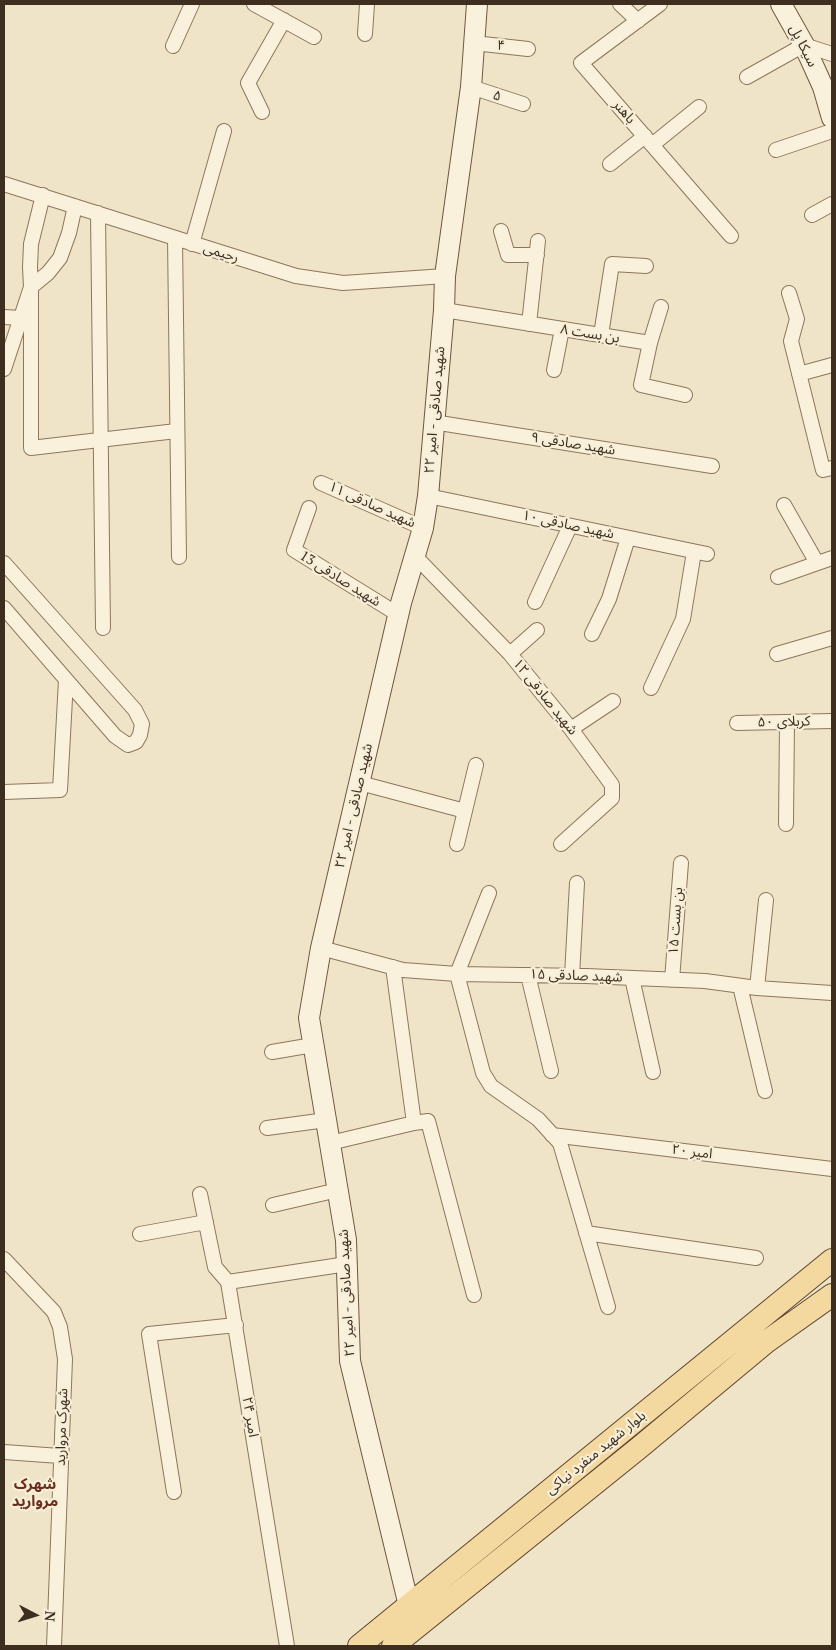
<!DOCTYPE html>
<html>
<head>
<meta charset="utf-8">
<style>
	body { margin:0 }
	#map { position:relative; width:836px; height:1650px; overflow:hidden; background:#f0e4c8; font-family:"PT Serif",serif }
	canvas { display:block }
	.frame { position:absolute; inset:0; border:5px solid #3d2e20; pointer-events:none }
	.north { position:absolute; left:10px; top:1590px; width:50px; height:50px; -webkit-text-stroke:4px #f7eed8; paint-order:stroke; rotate:95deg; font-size:14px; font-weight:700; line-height:20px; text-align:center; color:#3d2e20 }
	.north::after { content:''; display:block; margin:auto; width:18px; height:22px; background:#3d2e20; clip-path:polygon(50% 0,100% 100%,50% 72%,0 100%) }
</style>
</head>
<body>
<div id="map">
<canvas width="836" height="1650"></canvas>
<div class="frame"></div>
<div class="north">N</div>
</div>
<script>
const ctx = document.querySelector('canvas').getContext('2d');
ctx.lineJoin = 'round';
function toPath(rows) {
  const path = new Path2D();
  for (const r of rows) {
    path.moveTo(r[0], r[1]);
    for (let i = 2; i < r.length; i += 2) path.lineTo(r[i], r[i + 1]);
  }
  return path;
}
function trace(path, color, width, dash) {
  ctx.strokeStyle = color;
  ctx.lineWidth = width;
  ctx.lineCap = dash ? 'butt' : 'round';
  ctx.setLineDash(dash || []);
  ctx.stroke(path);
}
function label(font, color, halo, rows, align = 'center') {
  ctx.font = font + ' "PT Serif","Noto Sans Arabic",serif';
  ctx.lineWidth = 4.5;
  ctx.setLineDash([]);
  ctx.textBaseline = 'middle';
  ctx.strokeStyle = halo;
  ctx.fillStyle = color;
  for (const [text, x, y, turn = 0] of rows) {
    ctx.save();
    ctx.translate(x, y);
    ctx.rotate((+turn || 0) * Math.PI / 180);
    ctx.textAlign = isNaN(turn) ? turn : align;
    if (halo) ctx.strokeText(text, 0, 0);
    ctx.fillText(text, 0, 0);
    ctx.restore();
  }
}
const street = toPath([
	[254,4,314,37],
	[620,4,638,21],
	[660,4,581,63,731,236],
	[365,34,367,4],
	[474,43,528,49],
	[173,46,192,4],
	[747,77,804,45,832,54],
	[471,87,523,104],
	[262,112,248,83,284,20],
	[652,145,699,107],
	[776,150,832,131],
	[610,164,645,136],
	[4,184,296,276,343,283,445,276],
	[98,213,103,628],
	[812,215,832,204],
	[501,231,508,255,537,255],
	[175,238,179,557],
	[192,244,224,131],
	[31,287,31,448,176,431],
	[31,287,48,273,60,258,69,233,75,206],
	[789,293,797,319,791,341,823,470,832,468],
	[444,310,650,343,641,385,685,395],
	[4,317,21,318],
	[529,324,538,241],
	[601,335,612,264,646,266],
	[650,343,661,307],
	[4,369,31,287,30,267,31,244,43,195],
	[554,370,562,329],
	[799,374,832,365],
	[433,422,712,466],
	[321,483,423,528],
	[428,496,707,554],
	[784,505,817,563],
	[309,508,294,550,399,615],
	[415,556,510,654,571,729,612,785,612,798,561,844],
	[4,563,135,710,142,724,140,735,136,742,128,745,115,736,4,608],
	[778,577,832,558],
	[535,602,570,526],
	[592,634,609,599,628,538],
	[510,654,537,630],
	[777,654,832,638],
	[651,688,683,619,694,552],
	[737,723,832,721],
	[571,729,613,701],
	[360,783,465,811],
	[4,792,60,790,66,680],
	[786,824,787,722],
	[457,844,476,765],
	[489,893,457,974,483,1073,491,1086,538,1119,560,1143,608,1307],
	[321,948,403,970,457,974,586,976,705,981,757,988,832,993],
	[393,967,414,1123,428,1121,474,1295],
	[528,975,551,1071],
	[572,976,577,883],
	[632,978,653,1072],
	[672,980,681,863],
	[740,986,765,1091],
	[757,988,766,900],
	[272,1052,313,1045],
	[267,1128,326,1120],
	[552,1135,832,1169],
	[330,1143,414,1123],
	[200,1194,215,1267,228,1282,287,1646],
	[273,1205,338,1190],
	[586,1233,756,1258],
	[140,1234,206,1222],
	[4,1259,54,1312,60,1327,65,1359,54,1646],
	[228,1282,347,1264],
	[4,1452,60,1456],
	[174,1492,149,1334,236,1325]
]);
const secondary = toPath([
	[781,4,804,45,823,87,832,118],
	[409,1606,350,1361,346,1240,309,1018,321,948,401,603,423,528,428,496,444,310,445,276,471,87,477,4]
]);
const primary = toPath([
	[359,1646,832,1260],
	[393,1646,640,1447,766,1342,832,1295]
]);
trace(street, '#8d765c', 16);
trace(secondary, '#6f573f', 22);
trace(primary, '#5b4430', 24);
trace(street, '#faf1dc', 14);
trace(secondary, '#faf1dc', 20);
trace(primary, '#f3d9a0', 22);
label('14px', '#3d2e20', '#f7eed8', [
	["۴",501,46,6],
	["سیکا پل",803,46,63],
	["۵",497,96,17],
	["باهنر",624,112,49],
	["رحیمی",221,253,17],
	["بن بست ۸",590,334,9],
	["شهید صادقی - امیر ۲۲",435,410,-85],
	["شهید صادقی ۹",573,444,9],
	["شهید صادقی ۱۱",372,505,24],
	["شهید صادقی ۱۰",568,525,12],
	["شهید صادقی 13",340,579,32],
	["شهید صادقی ۱۲",545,697,51],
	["کربلای ۵۰",784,722,-1],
	["شهید صادقی - امیر ۲۲",354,806,-77],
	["بن بست ۱۵",676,921,-86],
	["شهید صادقی ۱۵",576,976,2],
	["امیر ۲۰",692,1152,7],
	["شهید صادقی - امیر ۲۲",347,1293,-93],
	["امیر ۲۴",250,1417,81],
	["شهرک مروارید",62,1427,-88],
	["بلوار شهید منفرد نیاکی",596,1453,-39]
]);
label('bold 15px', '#6b2e1e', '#f7eed8', [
	["شهرک",35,1485],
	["مروارید",35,1502]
]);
</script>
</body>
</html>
